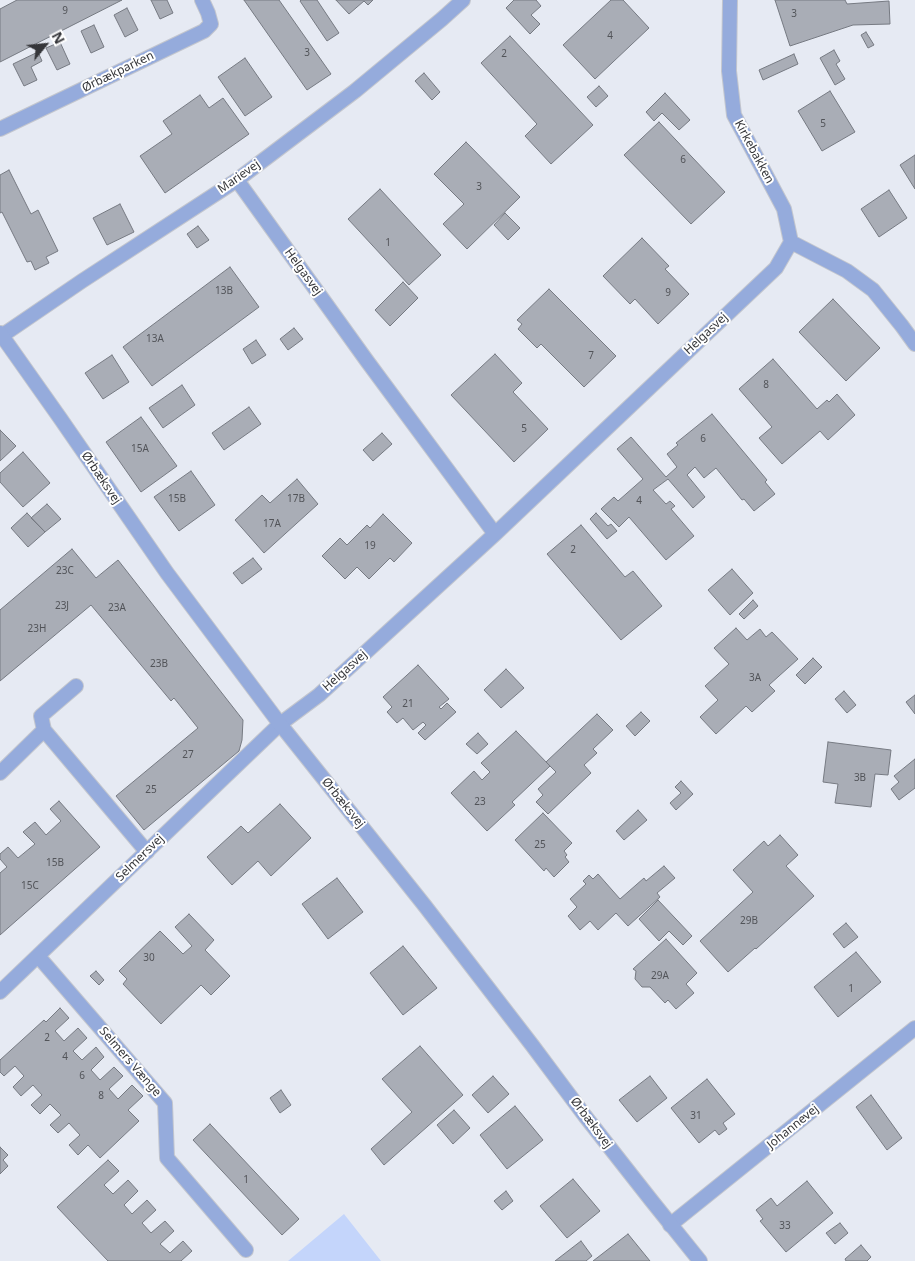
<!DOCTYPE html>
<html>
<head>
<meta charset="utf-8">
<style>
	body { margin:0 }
	#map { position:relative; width:915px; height:1261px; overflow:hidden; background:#e6eaf3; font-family:"Noto Sans",sans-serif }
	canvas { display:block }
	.north { position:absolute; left:20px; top:20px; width:50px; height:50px; -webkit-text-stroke:4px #fff; paint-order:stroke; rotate:62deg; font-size:14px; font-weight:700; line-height:20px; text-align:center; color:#35363a }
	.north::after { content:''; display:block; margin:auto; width:18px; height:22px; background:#35363a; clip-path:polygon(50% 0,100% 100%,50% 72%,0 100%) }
</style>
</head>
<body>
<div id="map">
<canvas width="915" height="1261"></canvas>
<div class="north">N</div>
</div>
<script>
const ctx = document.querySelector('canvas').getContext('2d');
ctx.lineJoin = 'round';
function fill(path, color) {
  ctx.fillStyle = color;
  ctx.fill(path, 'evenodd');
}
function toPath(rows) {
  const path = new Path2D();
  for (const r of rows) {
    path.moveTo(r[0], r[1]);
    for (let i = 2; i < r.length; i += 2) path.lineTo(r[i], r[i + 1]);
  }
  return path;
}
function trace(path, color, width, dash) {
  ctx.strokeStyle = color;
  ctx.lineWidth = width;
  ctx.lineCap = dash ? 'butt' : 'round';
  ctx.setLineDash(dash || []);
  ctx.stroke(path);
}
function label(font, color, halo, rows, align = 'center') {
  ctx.font = font + ' "Noto Sans",sans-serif';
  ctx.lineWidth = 4;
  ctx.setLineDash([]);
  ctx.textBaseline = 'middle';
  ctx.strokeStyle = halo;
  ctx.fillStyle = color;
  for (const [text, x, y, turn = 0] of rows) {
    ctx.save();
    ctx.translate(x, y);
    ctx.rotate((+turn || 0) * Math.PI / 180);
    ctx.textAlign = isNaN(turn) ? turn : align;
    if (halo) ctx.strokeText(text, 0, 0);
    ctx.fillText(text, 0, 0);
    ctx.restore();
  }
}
fill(toPath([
	[344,1214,381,1261,288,1261]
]), '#c4d5fb');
const building = toPath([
	[17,0,122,0,0,62,0,9,17,0],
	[151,0,167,0,173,13,160,19,151,0],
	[244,0,279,0,331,74,307,90,244,0],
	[301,0,317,0,339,33,327,41,300,1,301,0],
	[336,0,373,0,368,5,364,1,349,14,336,0],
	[514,0,536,0,541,6,531,15,540,24,530,34,506,8,514,0],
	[611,0,623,0,649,28,595,79,563,45,611,0],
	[775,0,845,0,847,4,889,1,890,24,853,25,790,46,775,0],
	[127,8,138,30,125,37,114,15,127,8],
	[94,25,104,47,91,53,81,31,94,25],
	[866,32,874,45,868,48,861,35,866,32],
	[510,36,593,125,551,164,525,136,537,124,481,63,510,36],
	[60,42,70,64,57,70,46,48,60,42],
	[834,50,840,61,836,64,845,79,835,85,820,58,834,50],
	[38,52,42,61,31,67,37,80,24,86,13,64,38,52],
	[794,54,798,64,763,80,759,70,794,54],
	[245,58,272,97,245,116,218,77,245,58],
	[424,73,440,92,432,100,415,81,424,73],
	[599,86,608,96,596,107,587,97,599,86],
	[830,91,855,132,822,151,798,111,830,91],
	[665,93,690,120,679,130,662,113,654,121,646,112,665,93],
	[200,95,209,108,223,98,249,134,165,193,140,156,172,134,163,121,200,95],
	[659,122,725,192,691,224,624,155,659,122],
	[466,142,520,197,467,249,443,224,464,204,434,174,466,142],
	[915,155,915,189,900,165,915,155],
	[9,170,31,214,38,210,58,251,46,257,49,263,35,270,31,261,27,262,2,212,0,213,0,175,9,170],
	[380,189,441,255,409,285,348,219,380,189],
	[889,190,907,218,879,237,861,209,889,190],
	[120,204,134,232,107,245,93,218,120,204],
	[505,213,520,228,508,240,494,225,505,213],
	[198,226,209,240,197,248,187,234,198,226],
	[642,238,669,266,665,269,689,294,658,324,635,299,630,304,603,276,642,238],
	[230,267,259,307,152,386,123,347,230,267],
	[403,282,418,298,390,326,375,310,403,282],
	[549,289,616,356,584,387,541,344,537,348,518,329,522,324,517,320,549,289],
	[833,299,880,348,846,381,799,332,833,299],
	[294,328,303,339,288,350,280,339,294,328],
	[256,340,266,355,252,364,243,349,256,340],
	[495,354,522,383,513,392,548,429,514,462,451,395,495,354],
	[112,355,129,382,103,399,85,373,112,355],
	[773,359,817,409,827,400,829,402,837,394,855,415,828,440,820,431,782,464,759,438,772,427,739,389,773,359],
	[182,385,195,405,163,428,149,408,182,385],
	[249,407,261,424,224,450,212,433,249,407],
	[712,414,767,480,765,482,775,494,754,511,744,499,742,500,716,468,704,478,695,467,687,475,705,497,693,508,668,479,653,490,666,504,670,501,675,506,671,509,694,536,666,560,629,517,619,527,601,509,614,497,618,501,643,479,617,449,631,437,666,477,677,467,667,454,678,445,676,443,712,414],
	[141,417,177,466,141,492,106,442,141,417],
	[0,430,16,446,0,461,0,430],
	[382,433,392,444,373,461,363,450,382,433],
	[23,452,50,483,23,507,0,482,0,473,23,452],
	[191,471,215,505,179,531,154,497,191,471],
	[297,479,318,504,264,553,235,520,262,495,270,503,297,479],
	[47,504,61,519,45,532,31,518,47,504],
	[27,513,45,532,28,547,11,528,27,513],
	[596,513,608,526,611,524,617,531,607,539,590,519,596,513],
	[383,514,412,543,394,562,390,558,369,579,357,567,345,579,322,556,340,538,347,545,367,525,370,528,383,514],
	[581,525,625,577,633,571,662,606,621,640,547,554,581,525],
	[72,549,96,578,118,560,243,720,242,740,239,751,144,830,116,796,198,728,174,698,171,701,91,605,0,681,0,610,72,549],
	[253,558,262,569,242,584,233,573,253,558],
	[732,569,753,593,730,615,708,590,732,569],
	[753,600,758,606,744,619,739,614,753,600],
	[736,628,747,640,760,629,766,637,772,632,798,659,769,685,775,691,752,712,746,706,716,734,700,717,718,700,705,686,729,664,714,648,736,628],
	[813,658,822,667,805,684,796,675,813,658],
	[418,665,449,699,439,707,441,709,447,703,456,712,425,740,418,733,426,725,423,722,413,730,403,718,397,723,387,712,392,707,383,697,418,665],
	[506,669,524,688,501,708,484,690,506,669],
	[844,691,856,705,847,713,835,699,844,691],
	[915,695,915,714,906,702,915,695],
	[641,712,650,721,635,736,626,726,641,712],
	[597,714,613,730,593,749,597,753,584,765,591,773,548,814,536,802,543,795,538,789,556,772,546,762,597,714],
	[516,731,550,766,512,802,515,805,487,831,451,793,474,771,482,780,490,772,481,763,516,731],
	[478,733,488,744,477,754,466,744,478,733],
	[828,742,891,750,888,775,875,774,871,807,835,803,838,784,823,782,828,742],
	[915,759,915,788,899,800,891,789,899,782,894,776,915,759],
	[681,781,693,794,676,810,670,803,681,793,675,787,681,781],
	[59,801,100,847,0,935,0,873,7,867,0,859,0,854,8,847,18,858,35,844,23,832,35,822,46,835,61,821,50,809,59,801],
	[280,804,311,838,271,876,258,861,232,885,207,857,241,826,248,833,280,804],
	[638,810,647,820,624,840,616,831,638,810],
	[543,813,572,843,564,851,567,855,565,857,569,862,554,877,546,868,544,871,515,840,543,813],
	[780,835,798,855,786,866,814,896,756,949,755,948,728,972,700,941,753,892,733,870,764,841,768,846,780,835],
	[664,866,675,878,657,893,660,897,628,926,616,913,598,930,590,921,580,930,568,916,577,907,570,899,586,884,583,881,589,875,593,879,598,874,620,899,644,878,646,881,664,866],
	[337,878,363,912,328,939,302,904,337,878],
	[658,900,692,936,683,945,669,931,659,941,639,919,658,900],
	[189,914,214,940,205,950,230,976,211,995,201,985,161,1024,123,984,127,979,119,971,160,931,183,954,192,946,175,927,189,914],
	[846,923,858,937,844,948,833,934,846,923],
	[666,939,697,973,686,984,694,993,676,1009,668,1000,665,1003,650,987,642,987,635,979,636,971,633,969,666,939],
	[403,946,437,988,403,1015,370,973,403,946],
	[856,952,881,982,838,1017,814,987,856,952],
	[96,971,104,980,99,985,90,976,96,971],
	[60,1008,69,1018,55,1031,64,1041,78,1028,87,1038,73,1051,82,1060,96,1047,104,1057,91,1070,100,1080,114,1067,123,1076,109,1089,118,1099,132,1085,143,1096,128,1110,139,1121,100,1158,88,1145,78,1155,69,1145,80,1135,69,1123,58,1133,50,1125,61,1115,50,1104,40,1114,31,1105,42,1095,33,1085,21,1096,13,1087,24,1076,15,1066,4,1076,0,1072,0,1060,44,1020,46,1022,60,1008],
	[420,1046,463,1095,384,1165,371,1149,412,1112,382,1079,420,1046],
	[493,1076,509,1094,488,1113,472,1095,493,1076],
	[650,1076,667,1098,637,1122,619,1100,650,1076],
	[707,1079,735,1114,723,1123,727,1129,719,1135,715,1130,699,1143,671,1108,707,1079],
	[281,1090,291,1105,280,1113,270,1098,281,1090],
	[871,1095,902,1138,887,1150,856,1107,871,1095],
	[515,1106,543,1140,507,1169,480,1135,515,1106],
	[454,1110,470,1128,453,1144,437,1125,454,1110],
	[210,1124,299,1219,282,1235,193,1140,210,1124],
	[0,1147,8,1155,3,1160,8,1166,0,1174,0,1147],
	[108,1160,119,1171,104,1185,113,1194,128,1180,138,1191,124,1205,132,1214,147,1200,156,1210,142,1223,151,1233,165,1221,174,1231,160,1244,170,1253,183,1241,192,1251,181,1261,108,1261,57,1207,108,1160],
	[573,1179,600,1211,567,1238,540,1206,573,1179],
	[807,1181,833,1213,786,1252,760,1221,763,1219,756,1210,771,1198,777,1206,807,1181],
	[506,1191,513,1201,502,1210,494,1201,506,1191],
	[840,1223,848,1233,835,1244,826,1233,840,1223],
	[628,1234,650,1261,593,1261,628,1234],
	[581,1241,592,1256,586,1261,555,1261,581,1241],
	[861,1245,871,1257,867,1261,846,1261,845,1259,861,1245]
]);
fill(building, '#a9adb6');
trace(building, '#767a82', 1);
const service = toPath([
	[44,730,147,852],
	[0,773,44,730,41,716,76,686]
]);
const minor = toPath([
	[730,0,729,71,734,115,784,209,791,242],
	[0,129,204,31,211,24,208,13,202,0],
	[237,180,367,361,495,534],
	[791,242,847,271,873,290,902,326,915,344],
	[0,337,82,281,237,180,355,91,442,19,463,0],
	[38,956,165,1103,167,1158,246,1250],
	[0,992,280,724,319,695,495,534,776,268,791,242],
	[670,1225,915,1028]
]);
const tertiary = toPath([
	[0,333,60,418,167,573,280,724,425,906,532,1045,585,1116,651,1200,700,1261]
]);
trace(service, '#c3c6ce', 16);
trace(minor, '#c3c6ce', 16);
trace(tertiary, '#c3c6ce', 16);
trace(service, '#95abdc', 14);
trace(minor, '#95abdc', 14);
trace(tertiary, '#95abdc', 14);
label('10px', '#525459', null, [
	["9",65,11],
	["3",794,14],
	["4",610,36],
	["3",307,53],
	["2",504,54],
	["5",823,124],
	["6",683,160],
	["3",479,187],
	["1",388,243],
	["13B",224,291],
	["9",668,293],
	["13A",155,339],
	["7",591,356],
	["8",766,385],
	["5",524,429],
	["6",703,439],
	["15A",140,449],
	["15B",177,499],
	["17B",296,499],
	["4",639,501],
	["17A",272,524],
	["19",370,546],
	["2",573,550],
	["23C",65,571],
	["23J",62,606],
	["23A",117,608],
	["23H",37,629],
	["23B",159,664],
	["3A",755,678],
	["21",408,704],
	["27",188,755],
	["3B",860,778],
	["25",151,790],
	["23",480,802],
	["25",540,845],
	["15B",55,863],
	["15C",30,886],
	["29B",749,921],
	["30",149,958],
	["29A",660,976],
	["1",851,989],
	["2",47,1038],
	["4",65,1057],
	["6",82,1076],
	["8",101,1096],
	["31",696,1116],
	["1",246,1180],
	["33",785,1226]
]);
label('12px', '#35363a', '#fff', [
	["Ørbækparken",118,72,-26],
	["Kirkebakken",754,152,62],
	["Marievej",239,177,-35],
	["Helgasvej",303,272,54],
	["Helgasvej",706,334,-43],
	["Ørbæksvej",101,478,56],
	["Helgasvej",345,671,-42],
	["Ørbæksvej",343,803,51],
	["Selmersvej",140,858,-44],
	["Selmers Vænge",130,1062,49],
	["Ørbæksvej",591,1123,53],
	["Johannevej",793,1127,-39]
]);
</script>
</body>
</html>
